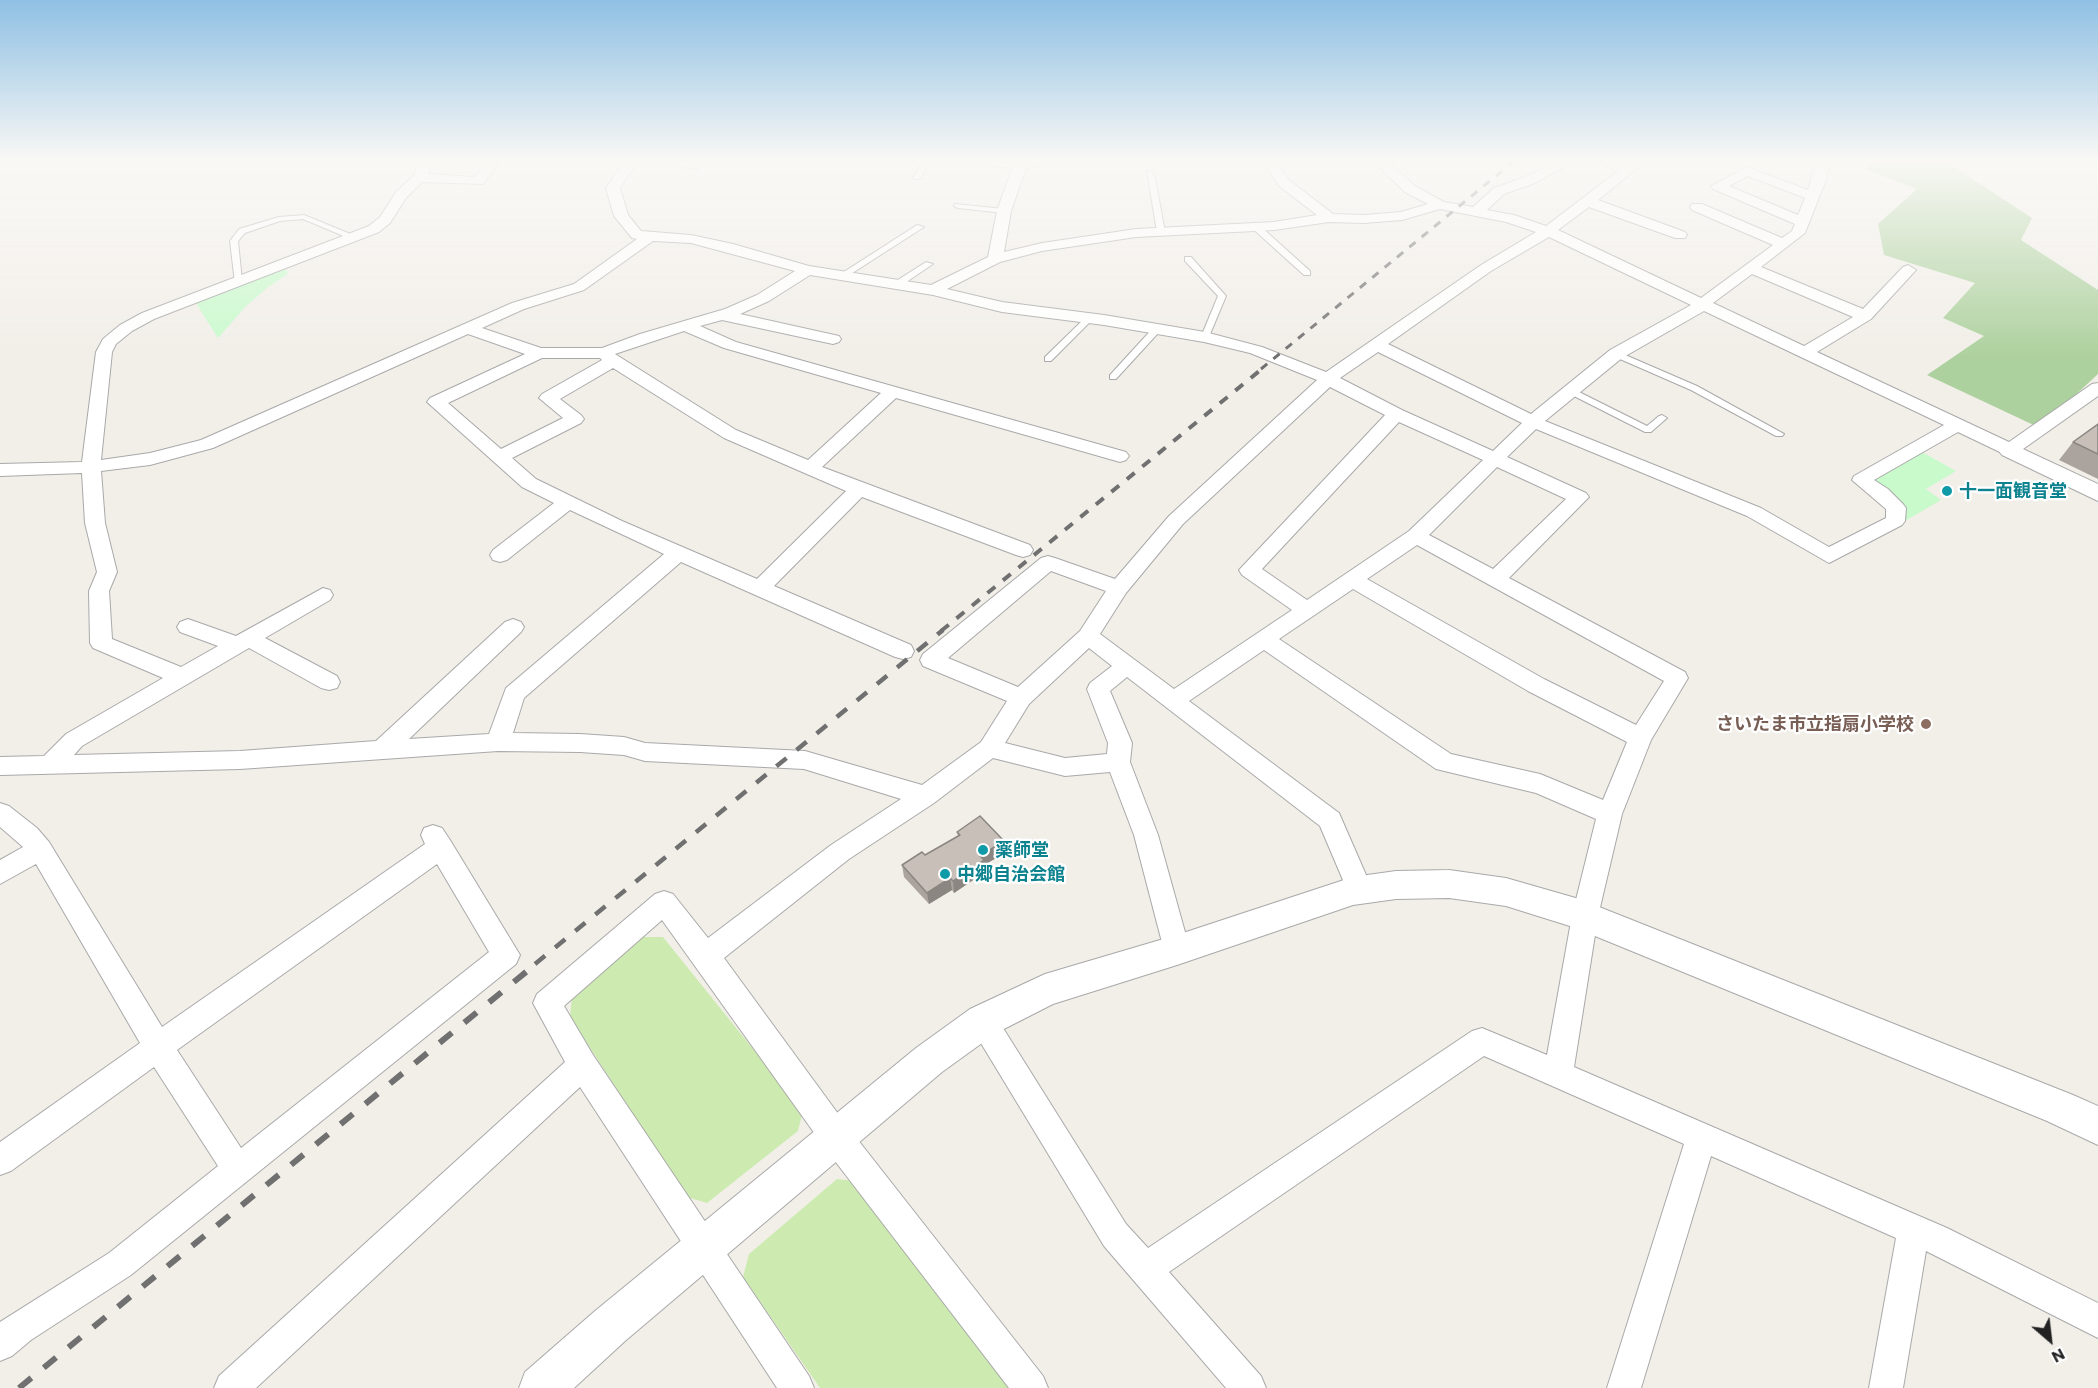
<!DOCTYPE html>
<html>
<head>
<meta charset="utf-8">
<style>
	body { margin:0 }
	#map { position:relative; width:2098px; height:1388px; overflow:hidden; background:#f2efe9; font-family:Commissioner,sans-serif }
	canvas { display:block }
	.north { position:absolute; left:2020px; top:1310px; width:60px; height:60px; -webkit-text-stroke:4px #fff; paint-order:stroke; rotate:152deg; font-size:16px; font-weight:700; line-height:24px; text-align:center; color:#222 }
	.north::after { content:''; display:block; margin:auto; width:21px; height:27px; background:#222; clip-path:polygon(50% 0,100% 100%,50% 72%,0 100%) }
</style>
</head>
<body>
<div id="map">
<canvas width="2098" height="1388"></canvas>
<div class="north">N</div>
</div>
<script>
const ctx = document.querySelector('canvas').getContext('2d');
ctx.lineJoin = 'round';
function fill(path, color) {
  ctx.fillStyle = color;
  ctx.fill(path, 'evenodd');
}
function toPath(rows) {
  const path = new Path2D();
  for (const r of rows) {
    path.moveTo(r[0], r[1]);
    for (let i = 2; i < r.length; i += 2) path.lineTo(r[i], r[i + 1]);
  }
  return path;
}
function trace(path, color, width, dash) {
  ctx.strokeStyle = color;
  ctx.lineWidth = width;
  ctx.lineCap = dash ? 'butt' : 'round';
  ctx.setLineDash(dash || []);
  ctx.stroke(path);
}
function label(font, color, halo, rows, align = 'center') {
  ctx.font = font + ' Commissioner,"Noto Sans JP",sans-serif';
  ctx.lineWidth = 4.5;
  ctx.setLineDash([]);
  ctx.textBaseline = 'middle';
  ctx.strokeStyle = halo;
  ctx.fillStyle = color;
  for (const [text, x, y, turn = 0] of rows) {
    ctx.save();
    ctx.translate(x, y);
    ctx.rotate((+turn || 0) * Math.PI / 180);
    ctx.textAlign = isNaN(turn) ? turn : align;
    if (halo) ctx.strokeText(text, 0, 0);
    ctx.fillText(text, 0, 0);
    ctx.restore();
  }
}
fill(toPath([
	[643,937,663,937,803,1111,798,1131,707,1203,687,1197,570,1017,572,996],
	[837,1179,854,1181,1013,1388,820,1388,743,1277,749,1254]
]), '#cdebb0');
fill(toPath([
	[1871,162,1947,162,2032,218,2021,240,2098,290,2098,374,2040,428,1927,375,1984,336,1943,318,1975,283,1884,255,1878,224,1917,189,1865,169]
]), '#add19e');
fill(toPath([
	[284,266,288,274,268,287,245,307,218,338,194,300],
	[1920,451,1956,471,1926,489,1941,500,1905,521,1861,480]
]), '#c8facc');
const service = toPath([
	[923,162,930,162,920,179,914,179,913,177,923,162],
	[1601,162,1611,162,1630,172,1623,174,1601,162],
	[1147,171,1154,173,1165,232,1161,234,1157,232,1147,171],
	[955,204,1004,209,1008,211,1004,213,958,208,954,206,955,204],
	[304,215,360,238,353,240,303,219,280,221,245,233,238,241,242,281,235,283,230,241,239,229,279,217,304,215],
	[917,225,924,227,843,279,836,277,917,225],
	[1253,225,1259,225,1310,271,1310,275,1304,275,1253,229,1253,225],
	[1185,257,1191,257,1226,296,1208,339,1201,337,1218,296,1185,261,1185,257],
	[926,262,933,264,899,287,893,287,893,283,926,262],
	[1086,317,1093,319,1051,361,1045,361,1045,357,1086,317],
	[1157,326,1160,327,1160,331,1116,379,1110,379,1110,375,1154,327,1157,326],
	[1616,351,1697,386,1784,434,1782,436,1776,436,1691,390,1613,356,1612,354,1616,351],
	[1569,387,1647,426,1659,416,1662,415,1667,418,1651,432,1645,432,1566,392,1566,388,1569,387]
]);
const minor = toPath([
	[420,162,433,162,428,174,474,177,487,162,500,162,483,184,422,182,406,198,390,223,379,232,154,319,132,331,116,344,112,352,101,460,150,453,201,440,512,303,574,284,637,239,632,238,614,216,606,188,624,162,637,162,620,188,628,215,641,231,691,235,733,244,809,266,931,285,988,257,997,211,1012,168,991,166,985,162,1044,162,1043,165,1026,168,1011,211,1004,252,1042,243,1136,229,1274,222,1317,215,1279,186,1263,162,1276,162,1289,180,1333,214,1364,215,1401,212,1428,204,1405,192,1374,162,1388,162,1415,186,1444,202,1473,207,1494,188,1525,177,1556,162,1573,162,1535,183,1504,194,1487,210,1514,215,1546,226,1630,162,1645,162,1598,200,1685,232,1687,235,1685,238,1675,238,1589,207,1558,230,1701,298,1773,245,1692,210,1690,207,1692,204,1702,204,1782,238,1792,231,1795,224,1713,189,1711,186,1747,167,1808,190,1816,162,1830,162,1826,180,1805,233,1761,267,1863,309,1903,267,1908,265,1916,270,1871,319,1817,352,2009,442,2092,384,2098,383,2098,396,2016,454,2004,454,1958,432,1874,480,1888,489,1903,504,1906,508,1905,521,1902,525,1829,563,1747,516,1536,429,1507,457,1586,493,1589,497,1509,578,1685,672,1688,678,1651,740,1622,814,1598,916,1574,1067,1947,1228,2098,1303,2098,1338,1926,1251,1903,1388,1869,1388,1896,1238,1711,1156,1641,1388,1607,1388,1684,1144,1484,1056,1169,1272,1261,1376,1266,1388,1226,1388,1104,1246,973,1030,969,1021,973,1012,983,1008,993,1012,1126,1224,1148,1248,1472,1031,1482,1028,1547,1055,1572,916,1596,819,1536,793,1436,769,1264,650,1189,701,1339,813,1373,891,1369,899,1360,902,1351,899,1320,826,1127,677,1110,691,1132,743,1130,762,1158,835,1190,950,1187,958,1177,962,1167,958,1164,950,1134,835,1110,772,1065,776,993,758,934,803,849,859,724,958,847,1126,1043,1376,1048,1388,1009,1388,825,1148,662,920,564,1006,593,1055,809,1376,814,1388,777,1388,580,1087,256,1388,214,1388,219,1376,565,1062,533,1003,537,994,655,894,664,891,673,894,708,938,831,845,901,799,804,769,645,761,624,755,580,752,498,751,240,769,0,775,0,757,44,756,66,734,163,678,93,648,90,643,89,591,97,572,85,523,82,473,0,476,0,464,82,462,96,352,103,339,120,325,142,313,369,226,380,217,396,192,413,176,420,162],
	[1748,176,1805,198,1798,215,1729,186,1748,176],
	[1440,209,1506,222,1536,232,1481,265,1326,372,1262,347,1205,332,1104,315,1002,302,947,289,1000,262,1042,251,1136,237,1274,230,1329,222,1364,223,1402,220,1440,209],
	[1549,237,1691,305,1610,350,1531,414,1388,344,1491,271,1549,237],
	[653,241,691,243,795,271,757,295,725,309,640,334,602,348,541,348,482,328,524,309,584,290,653,241],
	[1752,274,1853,317,1804,346,1713,303,1752,274],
	[810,275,933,295,1002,312,1104,325,1204,342,1250,353,1317,380,1169,516,1115,579,1055,558,1048,556,1041,558,923,654,920,660,923,666,1007,701,981,742,922,785,805,751,645,743,624,737,580,734,513,733,524,698,681,562,895,657,903,659,911,657,914,651,911,645,774,586,862,497,1016,555,1023,557,1030,555,1033,550,1030,545,822,467,896,398,1120,462,1126,460,1129,456,1126,452,736,342,700,326,722,320,833,344,839,342,841,339,839,336,740,314,769,301,810,275],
	[1704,311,1944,425,1854,476,1852,480,1886,509,1886,518,1829,547,1761,508,1545,421,1622,358,1704,311],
	[684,331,724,348,881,393,808,460,736,430,615,354,684,331],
	[468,334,525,354,430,398,427,402,522,487,554,503,493,550,490,555,493,560,500,562,507,560,570,510,664,554,506,688,489,734,409,739,521,632,524,627,521,622,513,619,505,622,376,741,240,751,74,755,82,746,249,648,321,688,329,690,337,688,340,682,337,676,265,638,330,600,333,595,330,590,323,588,236,636,188,619,180,622,177,627,180,632,218,646,181,667,112,639,109,591,117,572,105,523,101,471,150,465,213,448,468,334],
	[1378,352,1522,423,1493,451,1402,410,1340,378,1378,352],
	[542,358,600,358,602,360,542,394,539,398,563,418,501,449,448,403,542,358],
	[613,368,724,438,846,491,757,579,622,521,536,479,512,458,581,423,584,419,581,415,560,399,613,368],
	[1330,387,1385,415,1239,570,1242,575,1292,610,1174,689,1100,634,1126,593,1183,524,1330,387],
	[1399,422,1483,460,1409,531,1307,600,1262,569,1399,422],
	[1497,467,1566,499,1493,569,1429,535,1497,467],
	[1417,545,1664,681,1636,725,1544,679,1367,579,1417,545],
	[1051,571,1106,591,1080,631,1018,687,948,658,1051,571],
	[1353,589,1528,691,1627,742,1603,800,1540,774,1451,754,1279,639,1353,589],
	[1089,648,1112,666,1090,683,1087,689,1108,743,1107,754,1065,758,1005,743,1029,704,1089,648],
	[669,162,707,162,697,169,675,166,669,162],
	[0,803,9,806,37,828,49,842,162,1027,425,844,421,835,424,828,433,825,442,828,450,840,520,955,516,964,131,1275,31,1340,12,1356,0,1361,0,1322,109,1253,218,1166,154,1067,11,1171,0,1175,0,1142,140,1043,36,864,0,884,0,860,23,847,0,827,0,803],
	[437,864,489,952,241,1148,177,1050,437,864]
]);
const tertiary = toPath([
	[2010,443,2098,484,2098,501,2002,455,1998,450,2002,445,2010,443],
	[1449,870,1506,878,1579,899,2073,1095,2098,1106,2098,1145,2047,1121,1573,927,1506,906,1449,898,1396,899,1353,905,1177,965,1053,1004,996,1033,942,1072,625,1341,574,1388,519,1388,525,1372,595,1311,916,1048,970,1009,1045,974,1177,935,1353,877,1396,871,1449,870]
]);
trace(service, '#a9a9a9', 2);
trace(minor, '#a9a9a9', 2);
trace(tertiary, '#a9a9a9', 2);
fill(service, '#fff');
fill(minor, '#fff');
fill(tertiary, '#fff');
trace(toPath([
	[1261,369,1513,162]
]), '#707070', 3, [8, 8]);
trace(toPath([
	[941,631,1263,368]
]), '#707070', 4, [10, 10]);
trace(toPath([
	[535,964,943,630]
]), '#707070', 4.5, [13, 13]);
trace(toPath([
	[19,1388,537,963]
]), '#707070', 6, [16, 16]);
fill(toPath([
	[2098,424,2098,479,2059,460,2073,442],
	[957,832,1004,841,1005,853,984,865,985,872,954,893,952,890,929,904,904,877,902,865,925,855,958,836]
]), '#aba49e');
fill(toPath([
	[1004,841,1005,853,984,865,985,872,954,893,953,881,980,856],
	[950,878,952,890,929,904,927,893]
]), '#8b8681');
const building = toPath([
	[2098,424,2098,454,2073,442,2098,424],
	[980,816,1004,841,980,856,984,860,953,881,950,878,927,893,902,865,922,852,925,855,960,835,957,832,980,816]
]);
fill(building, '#c7bfb8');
trace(building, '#8b8681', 1.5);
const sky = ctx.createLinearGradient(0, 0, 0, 357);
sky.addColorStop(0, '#8fc0e4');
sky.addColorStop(0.45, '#f9f8f5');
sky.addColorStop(1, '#f9f8f500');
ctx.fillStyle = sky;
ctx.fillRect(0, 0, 2098, 357);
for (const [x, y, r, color] of [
	[1947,491,6,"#0f9aa8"],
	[1926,724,6,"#8d6e63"],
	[983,850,6,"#0f9aa8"],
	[945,874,6,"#0f9aa8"]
]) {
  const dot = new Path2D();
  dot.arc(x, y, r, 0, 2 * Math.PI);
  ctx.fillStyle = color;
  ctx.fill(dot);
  trace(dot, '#fff', 2);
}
label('bold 18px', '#0d838f', '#fff', [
	["十一面観音堂",1959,491],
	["薬師堂",995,850],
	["中郷自治会館",957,874]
], 'left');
label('bold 18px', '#785e54', '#fff', [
	["さいたま市立指扇小学校",1914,724]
], 'right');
</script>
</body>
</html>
